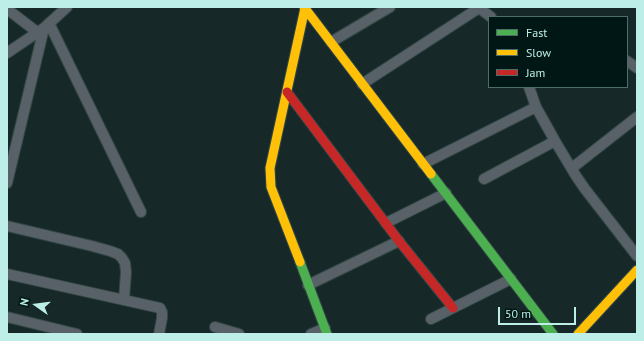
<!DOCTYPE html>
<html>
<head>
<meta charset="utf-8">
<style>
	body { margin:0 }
	#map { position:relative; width:644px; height:341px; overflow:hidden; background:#162928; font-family:"PT Sans",sans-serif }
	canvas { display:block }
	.frame { position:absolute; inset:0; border:8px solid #bdeee8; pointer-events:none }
	.legend { position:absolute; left:488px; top:16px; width:140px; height:72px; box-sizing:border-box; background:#011715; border:1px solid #4c6d69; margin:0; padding:5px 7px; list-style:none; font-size:12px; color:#bdeee8 }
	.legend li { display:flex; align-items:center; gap:8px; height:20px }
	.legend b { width:20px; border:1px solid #4c6d69 }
	.north { position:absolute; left:16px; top:285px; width:40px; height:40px; -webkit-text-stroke:3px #011715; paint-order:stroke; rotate:284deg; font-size:11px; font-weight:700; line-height:16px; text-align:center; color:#bdeee8 }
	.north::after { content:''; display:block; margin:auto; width:14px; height:18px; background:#bdeee8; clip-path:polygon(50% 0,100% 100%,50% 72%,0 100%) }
	.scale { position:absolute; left:498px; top:307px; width:78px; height:18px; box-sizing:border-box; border:2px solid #bdeee8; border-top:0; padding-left:5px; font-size:12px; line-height:14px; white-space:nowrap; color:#bdeee8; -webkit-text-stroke:3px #011715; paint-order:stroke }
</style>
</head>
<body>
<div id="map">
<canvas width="644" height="341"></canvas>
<div class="frame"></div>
<ul class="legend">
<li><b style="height:5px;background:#4caf50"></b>Fast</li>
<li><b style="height:5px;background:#ffc107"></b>Slow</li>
<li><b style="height:5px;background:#c62828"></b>Jam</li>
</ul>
<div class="north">N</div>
<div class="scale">50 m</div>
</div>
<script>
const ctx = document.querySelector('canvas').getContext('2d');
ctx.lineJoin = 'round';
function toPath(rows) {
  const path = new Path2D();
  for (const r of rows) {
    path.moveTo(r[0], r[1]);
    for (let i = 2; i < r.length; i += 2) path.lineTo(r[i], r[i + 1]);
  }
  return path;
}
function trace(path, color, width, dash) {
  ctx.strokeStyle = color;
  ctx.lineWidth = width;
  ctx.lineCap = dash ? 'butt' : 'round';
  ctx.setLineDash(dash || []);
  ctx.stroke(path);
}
const street = toPath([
	[478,7,491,17],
	[7,9,37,32],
	[49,23,141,212],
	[331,42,390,7],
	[7,53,44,28,67,7],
	[627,61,637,68],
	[362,84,479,8],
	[529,87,536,107,555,141,576,176,585,189,637,256],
	[423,164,536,107],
	[572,168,637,117],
	[484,179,555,141],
	[7,183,44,28],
	[386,223,446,193],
	[7,226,92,246,110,251,118,254,122,258,125,263,126,272,124,300],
	[7,274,160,308,162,312,162,318,159,334],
	[308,285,399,241],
	[7,317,77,334],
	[431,319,511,279],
	[215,327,239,334],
	[311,334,325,328]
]);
const fast = toPath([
	[431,174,553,334],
	[300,262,327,334]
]);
const slow = toPath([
	[304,7,431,174],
	[300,262,271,187,270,168,305,8],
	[578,334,637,270]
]);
const jam = toPath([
	[287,92,399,241,453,308]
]);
trace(street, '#324745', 12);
trace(fast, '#324745', 11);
trace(slow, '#324745', 11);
trace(jam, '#324745', 11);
trace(street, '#576167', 10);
trace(fast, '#4caf50', 9);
trace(slow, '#ffc107', 9);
trace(jam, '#c62828', 9);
</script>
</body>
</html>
